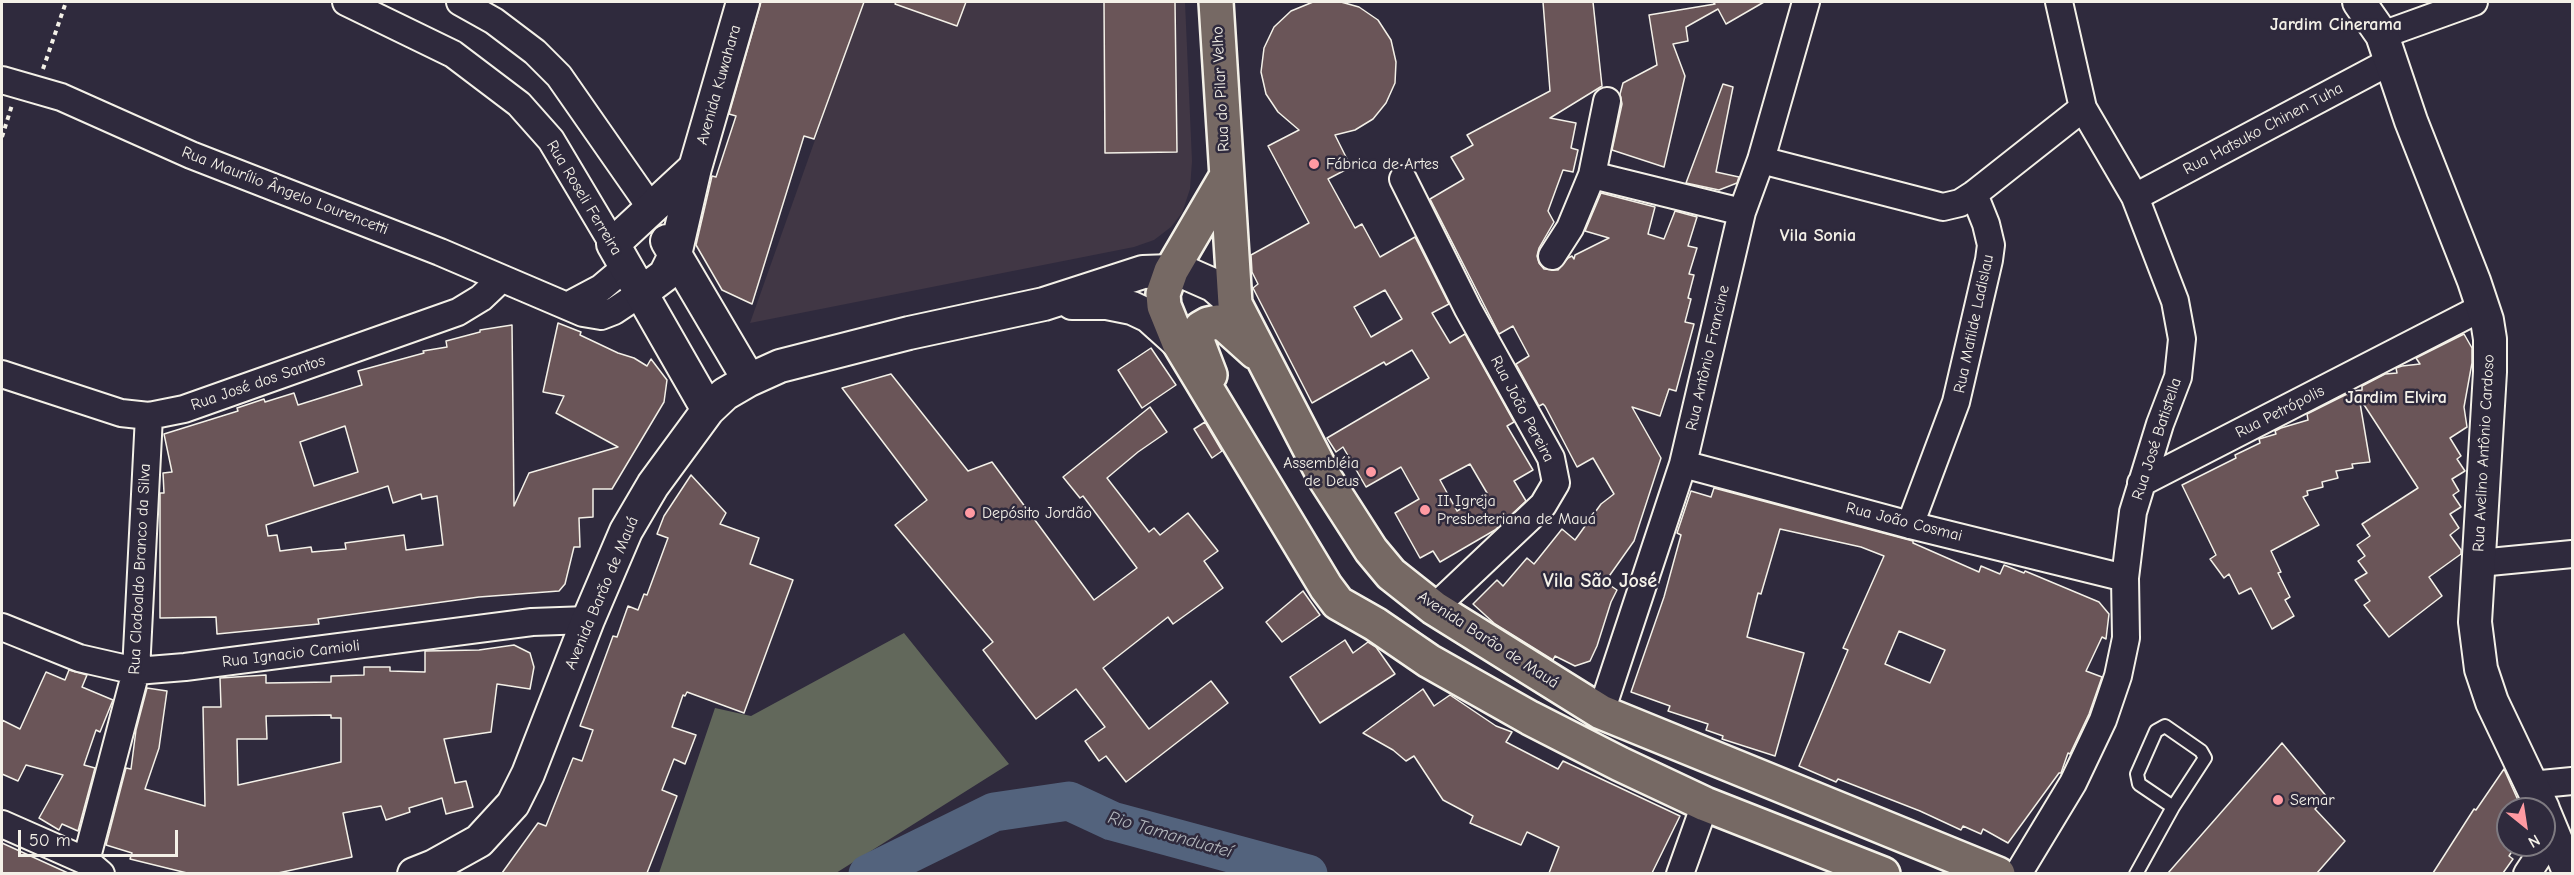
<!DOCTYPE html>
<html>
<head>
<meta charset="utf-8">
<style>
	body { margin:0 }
	#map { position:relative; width:2574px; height:875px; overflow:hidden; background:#2f2a3d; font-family:"Comic Neue",sans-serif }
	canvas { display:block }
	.frame { position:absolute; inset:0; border:3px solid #f4f1e8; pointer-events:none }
	.north { position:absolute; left:2496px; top:797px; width:60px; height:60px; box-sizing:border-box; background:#2f2a3d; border:2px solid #7e7a81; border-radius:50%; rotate:150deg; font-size:16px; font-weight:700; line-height:24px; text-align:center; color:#f4f1e8 }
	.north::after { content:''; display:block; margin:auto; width:21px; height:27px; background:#ff9aa2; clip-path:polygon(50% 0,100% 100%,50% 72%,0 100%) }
	.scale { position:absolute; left:18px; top:830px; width:160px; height:27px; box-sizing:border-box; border:3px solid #f4f1e8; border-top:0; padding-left:8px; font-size:18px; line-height:21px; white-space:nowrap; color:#f4f1e8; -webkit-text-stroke:4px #2f2a3d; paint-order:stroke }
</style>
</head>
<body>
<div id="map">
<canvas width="2574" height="875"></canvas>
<div class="frame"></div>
<div class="north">N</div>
<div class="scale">50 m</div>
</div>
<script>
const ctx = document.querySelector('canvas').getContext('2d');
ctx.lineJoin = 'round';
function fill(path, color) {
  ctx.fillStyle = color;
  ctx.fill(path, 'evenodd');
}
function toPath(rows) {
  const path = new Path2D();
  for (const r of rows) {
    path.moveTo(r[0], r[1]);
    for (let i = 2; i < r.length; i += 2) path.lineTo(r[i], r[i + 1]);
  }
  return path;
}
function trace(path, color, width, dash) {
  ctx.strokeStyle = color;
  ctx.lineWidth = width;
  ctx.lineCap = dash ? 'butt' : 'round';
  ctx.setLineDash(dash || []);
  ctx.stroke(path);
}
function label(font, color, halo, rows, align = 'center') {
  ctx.font = font + ' "Comic Neue",sans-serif';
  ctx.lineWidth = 5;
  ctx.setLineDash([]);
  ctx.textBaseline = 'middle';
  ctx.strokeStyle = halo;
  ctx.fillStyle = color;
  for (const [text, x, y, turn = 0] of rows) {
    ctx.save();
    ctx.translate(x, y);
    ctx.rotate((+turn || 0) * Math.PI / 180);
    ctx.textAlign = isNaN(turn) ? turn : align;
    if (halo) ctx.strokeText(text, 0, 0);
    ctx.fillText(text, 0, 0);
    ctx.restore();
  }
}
fill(toPath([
	[864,2,1185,2,1192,161,1190,189,1182,213,1171,227,1154,240,1134,247,750,323]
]), '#413745');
fill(toPath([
	[904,633,1009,764,836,873,659,873,715,708,751,716]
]), '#62685b');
trace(toPath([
	[868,874,994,812,1069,801,1112,821,1308,874]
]), '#53637d', 39);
const building = toPath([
	[761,2,864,2,814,139,804,136,752,304,722,290,696,245,712,176,716,177,736,116,729,114,761,2],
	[896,2,966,2,957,26,895,4,896,2],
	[1104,2,1175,2,1177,152,1105,153,1104,2],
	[1313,2,1341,2,1359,7,1378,20,1391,40,1396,62,1395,83,1386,103,1373,119,1355,130,1335,135,1351,167,1328,179,1355,228,1362,224,1380,257,1415,237,1449,304,1432,313,1450,343,1465,334,1514,422,1507,426,1533,470,1514,481,1526,501,1495,530,1440,562,1433,551,1420,558,1395,513,1419,499,1401,467,1366,487,1343,447,1336,452,1327,438,1429,378,1412,350,1386,365,1384,362,1312,403,1253,288,1258,284,1252,272,1251,255,1309,223,1268,146,1299,130,1278,112,1266,94,1261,72,1264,48,1274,27,1291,11,1313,2],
	[1385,290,1402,319,1371,337,1354,307,1385,290],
	[1470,464,1487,493,1457,511,1440,480,1470,464],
	[1543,2,1593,2,1602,86,1550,118,1576,123,1571,148,1578,150,1573,172,1563,170,1548,211,1554,222,1539,248,1537,256,1539,263,1544,269,1558,270,1568,258,1572,256,1574,259,1575,255,1609,238,1585,231,1601,193,1655,207,1648,234,1664,239,1675,211,1697,217,1688,246,1697,248,1689,274,1694,275,1688,298,1691,299,1685,322,1694,324,1676,391,1669,389,1660,416,1632,407,1661,458,1634,541,1605,582,1617,590,1611,602,1597,646,1590,661,1575,666,1555,656,1553,660,1495,624,1473,604,1497,580,1503,586,1527,558,1534,564,1562,529,1575,540,1601,504,1614,494,1593,458,1577,467,1545,406,1543,404,1539,406,1516,364,1529,356,1513,326,1499,334,1430,199,1464,179,1451,157,1473,145,1467,135,1550,91,1543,2],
	[1713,2,1764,2,1726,24,1718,9,1686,27,1688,41,1673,44,1685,76,1664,167,1612,150,1622,104,1620,94,1623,83,1657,65,1649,15,1715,4,1713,2],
	[1723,84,1733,87,1716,172,1739,177,1737,183,1719,190,1686,183,1723,84],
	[558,323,581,332,580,335,618,353,634,358,647,366,651,359,667,380,664,402,612,489,593,489,593,517,579,518,580,547,574,547,565,584,559,591,479,597,318,619,319,624,217,634,216,617,160,618,160,493,164,493,163,473,172,472,164,434,238,411,237,408,264,399,265,402,294,393,298,405,362,385,358,371,424,353,423,351,447,347,446,341,480,332,480,330,512,325,514,506,529,473,618,447,556,413,564,396,543,392,558,323],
	[345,426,358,472,314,486,300,442,345,426],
	[388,486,393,503,421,494,422,499,437,496,443,545,406,550,404,535,345,543,346,549,312,552,311,547,280,551,277,535,268,536,266,525,388,486],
	[2464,334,2472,348,2472,363,2464,407,2467,427,2450,438,2461,456,2457,459,2465,471,2452,479,2459,491,2453,495,2461,507,2450,514,2459,528,2450,535,2461,550,2461,554,2429,577,2442,596,2389,637,2364,605,2370,601,2355,580,2367,573,2358,561,2365,556,2357,545,2370,536,2362,524,2418,488,2359,397,2370,462,2352,464,2353,468,2336,471,2338,478,2322,482,2323,487,2307,491,2308,495,2303,497,2319,525,2271,551,2281,572,2278,573,2290,597,2285,600,2294,616,2272,629,2251,588,2239,594,2229,574,2224,578,2210,559,2216,555,2182,485,2236,458,2235,455,2260,443,2259,439,2276,434,2275,431,2281,428,2308,420,2307,414,2353,391,2362,390,2362,386,2385,374,2397,373,2396,368,2402,366,2420,364,2416,358,2464,334],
	[1151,348,1176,385,1142,408,1118,370,1151,348],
	[891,374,968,471,992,462,1094,600,1137,568,1083,496,1080,498,1063,477,1150,407,1167,432,1138,452,1107,478,1149,532,1154,528,1160,535,1188,513,1218,551,1204,561,1223,588,1173,624,1168,617,1103,668,1149,729,1211,681,1228,703,1126,782,1106,756,1099,761,1085,741,1105,727,1076,689,1036,719,983,650,993,642,895,525,927,500,842,388,891,374],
	[1205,422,1222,451,1212,458,1194,429,1205,422],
	[691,475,726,513,720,524,759,538,750,564,793,580,744,713,687,692,685,696,683,695,672,727,696,735,685,764,674,759,662,790,677,796,647,873,502,873,538,823,546,826,573,758,582,761,593,730,580,726,613,636,617,637,628,606,638,610,644,594,647,595,668,538,657,534,664,516,691,475],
	[1714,488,1913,541,1913,543,1979,572,1981,566,2000,574,2004,565,2024,573,2025,571,2099,602,2109,614,2106,639,2102,637,2086,671,2102,677,2089,714,2070,754,2068,753,2061,773,2059,773,2008,843,1983,829,1981,834,1963,826,1961,830,1920,811,1838,779,1836,782,1799,766,1848,650,1843,648,1884,556,1861,547,1780,529,1761,594,1758,593,1747,637,1804,653,1775,756,1722,739,1723,736,1706,730,1708,724,1668,711,1670,706,1631,692,1664,597,1681,535,1677,533,1691,491,1711,497,1714,488],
	[1899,631,1945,650,1930,683,1885,664,1899,631],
	[1303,591,1320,615,1282,642,1266,622,1303,591],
	[1345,640,1353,653,1368,642,1376,647,1395,674,1320,723,1290,677,1345,640],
	[514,645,530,653,534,667,530,689,497,684,491,732,444,739,455,783,466,781,473,807,446,814,442,798,409,808,410,812,386,820,381,806,343,813,352,857,278,873,187,873,130,859,132,853,106,845,126,768,131,769,136,730,147,688,167,691,159,748,145,789,205,806,203,707,221,707,220,678,266,675,266,683,331,682,331,676,364,675,364,667,390,667,390,671,425,672,425,651,479,650,514,645],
	[331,715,331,718,341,718,341,762,238,785,237,739,267,739,266,716,331,715],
	[69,670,87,675,82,687,113,700,100,732,96,730,84,765,95,768,78,831,62,824,59,830,39,818,63,775,26,765,18,781,2,774,2,720,20,729,46,672,65,680,69,670],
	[1423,689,1434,706,1450,695,1496,726,1512,732,1506,742,1558,769,1563,761,1680,816,1652,873,1549,873,1559,847,1527,832,1521,845,1470,823,1473,816,1443,800,1414,756,1406,761,1393,750,1363,733,1423,689],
	[2282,743,2327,797,2315,809,2345,841,2317,873,2168,873,2282,743],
	[2504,769,2522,809,2508,809,2508,845,2516,845,2509,856,2513,859,2503,873,2433,873,2474,809,2476,810,2504,769],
	[2,843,68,873,2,873,2,843]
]);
fill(building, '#6a5558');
trace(building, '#f4f1e8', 1.5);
const service = toPath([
	[2136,874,2173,807,2205,758,2201,751,2165,726,2156,731,2137,774,2139,784,2173,807]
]);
const minor = toPath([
	[346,2,453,54,519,104,551,140,613,244],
	[460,2,494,21,535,52,559,76,651,208],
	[2382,35,2474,2],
	[2,80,61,97,191,155,440,252,583,313,601,316,614,311,641,293],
	[1761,160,1943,207,1960,203,1974,194,2083,108],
	[1592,175,1742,212],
	[1403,179,1468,309,1551,458,1556,483,1543,505,1434,608],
	[2135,197,2391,61],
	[1552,256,1570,228,1592,175,1607,101],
	[567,306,601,288,626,267],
	[2,374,121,413,149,416,184,409,458,312,481,298,501,279],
	[1683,464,1910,525,2125,578],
	[2141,483,2483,307],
	[1910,525,1956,402,1989,260,1991,245,1986,224,1974,194],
	[2479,563,2572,554],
	[2,627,79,658,136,671,185,667,532,622,588,620],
	[1601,712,1683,464,1742,212,1761,160,1806,2],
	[2531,785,2572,781],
	[2,824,86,861,101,874],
	[86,861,136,671,149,416],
	[1680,874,1705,804],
	[2018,874,2073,783,2103,720,2118,676,2126,638,2125,578,2133,512,2160,424,2178,377,2182,339,2175,301,2135,197,2083,108,2059,2],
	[2527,874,2554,833]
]);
const tertiary = toPath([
	[2359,2,2382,35,2411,121,2474,281,2487,320,2490,339,2490,372,2475,622,2481,669,2492,702,2543,809],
	[695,168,613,244,708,410],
	[667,241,749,380],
	[641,293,665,275,675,255,695,168,743,2],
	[1072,303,1107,303,1132,308,1149,316,1179,343],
	[2544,812,2570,874],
	[414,874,434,866,479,841,513,804,528,774,588,620,626,531,653,485,708,410,725,394,749,380,780,366,909,333,1044,304,1143,272,1171,271,1188,274,1213,285,1235,304]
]);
const primary = toPath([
	[1216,2,1235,304,1326,480,1371,550,1391,574,1434,608,1601,712,1998,874],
	[1226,177,1171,271,1163,294,1164,306,1179,343,1326,587,1338,603,1375,624,1429,661,1530,718,1620,764,1705,804,1883,874],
	[1210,375,1197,341,1201,328,1208,324,1217,322,1225,325,1255,352]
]);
trace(service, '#f4f1e8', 16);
trace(minor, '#f4f1e8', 30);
trace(tertiary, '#f4f1e8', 36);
trace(primary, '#f4f1e8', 38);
trace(toPath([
	[43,69,66,2],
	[2,137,12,105]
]), '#f4f1e8', 4, [4.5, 4.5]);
trace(service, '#2f2a3d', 12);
trace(minor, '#2f2a3d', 26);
trace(tertiary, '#2f2a3d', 32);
trace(primary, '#766964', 33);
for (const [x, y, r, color] of [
	[1314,164,6,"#ff9aa2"],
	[1371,472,6,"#ff9aa2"],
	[1425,510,6,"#ff9aa2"],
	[970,513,6,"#ff9aa2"],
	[2278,800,6,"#ff9aa2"]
]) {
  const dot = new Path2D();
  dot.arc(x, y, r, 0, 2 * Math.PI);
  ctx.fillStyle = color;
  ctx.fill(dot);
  trace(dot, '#2f2a3d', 2);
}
label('16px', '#f4f1e8', '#2f2a3d', [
	["Avenida Kuwahara",719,85,-74],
	["Rua do Pilar Velho",1221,89,-93],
	["Rua Hatsuko Chinen Tuha",2263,129,-28],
	["Rua Maurílio Ângelo Lourencetti",285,191,21],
	["Rua Roseli Ferreira",584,198,59],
	["Rua Matilde Ladislau",1974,324,-78],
	["Rua Antônio Francine",1708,358,-77],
	["Rua José dos Santos",258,383,-19],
	["Rua João Pereira",1522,409,62],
	["Rua Petrópolis",2280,412,-27],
	["Rua José Batistella",2157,439,-72],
	["Rua Avelino Antônio Cardoso",2484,453,-87],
	["Rua João Cosmai",1904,522,14],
	["Rua Clodoaldo Branco da Silva",140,569,-87],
	["Avenida Barão de Mauá",602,593,-67],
	["Avenida Barão de Mauá",1488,640,33],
	["Rua Ignacio Camioli",291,654,-7]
]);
label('16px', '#f4f1e8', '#2f2a3d', [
	["Fábrica de Artes",1326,164],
	["Assembléia",1359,463,"right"],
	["de Deus",1359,481,"right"],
	["II Igreja",1437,501],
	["Presbeteriana de Mauá",1437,519],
	["Depósito Jordão",982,513],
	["Semar",2290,800]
], 'left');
label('bold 18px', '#f4f1e8', '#2f2a3d', [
	["Jardim Cinerama",2336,25],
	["Vila Sonia",1818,236],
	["Jardim Elvira",2396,398]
]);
label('italic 18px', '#b4b8bd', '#2f2a3d', [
	["Rio Tamanduateí",1170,835,16]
]);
label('bold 20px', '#f4f1e8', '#2f2a3d', [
	["Vila São José",1600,581]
]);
</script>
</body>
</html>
